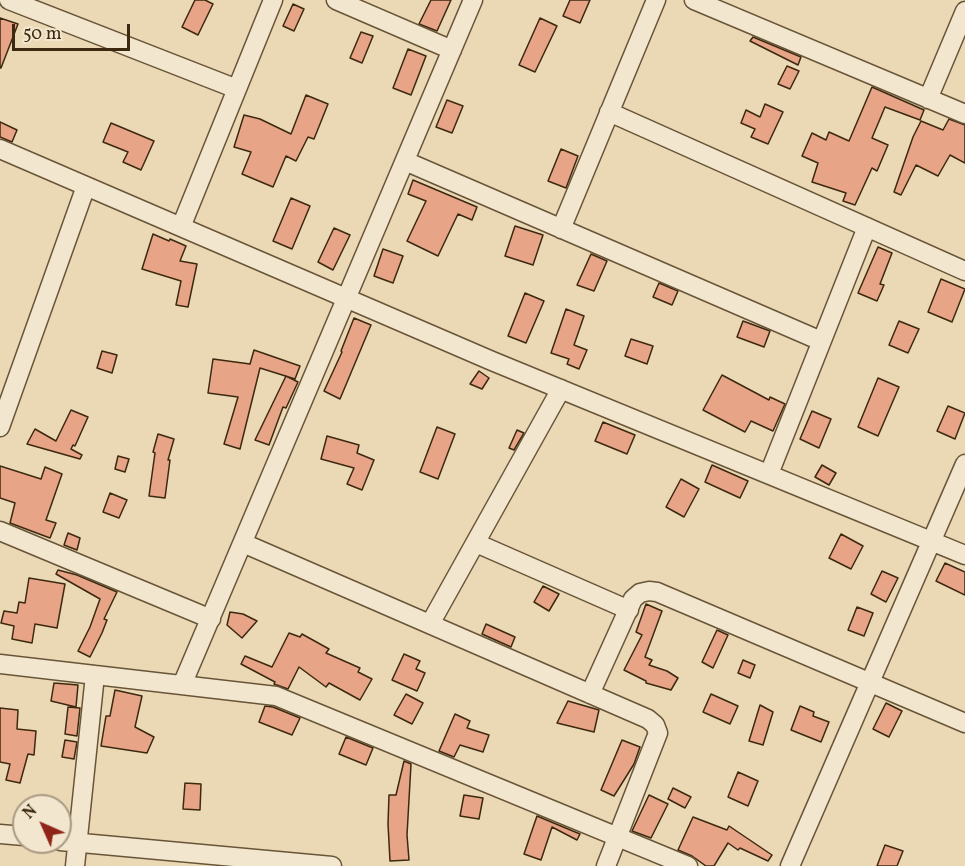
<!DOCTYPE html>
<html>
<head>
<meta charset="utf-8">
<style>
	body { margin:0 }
	#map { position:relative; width:965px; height:866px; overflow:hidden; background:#ebd8b5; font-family:Vollkorn,serif }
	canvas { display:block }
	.north { position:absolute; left:12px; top:794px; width:60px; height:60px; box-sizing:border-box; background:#f2e6cf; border:2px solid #a99a82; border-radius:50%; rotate:315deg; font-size:16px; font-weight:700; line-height:24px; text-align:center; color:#3c290f }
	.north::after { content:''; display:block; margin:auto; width:21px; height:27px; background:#8f2418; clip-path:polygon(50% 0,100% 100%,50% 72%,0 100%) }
	.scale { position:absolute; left:12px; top:24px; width:118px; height:27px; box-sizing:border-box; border:3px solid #3c290f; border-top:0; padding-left:8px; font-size:18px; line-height:21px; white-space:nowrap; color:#3c290f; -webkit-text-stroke:4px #f2e6cf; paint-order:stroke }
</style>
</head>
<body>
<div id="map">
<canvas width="965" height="866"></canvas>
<div class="north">N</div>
<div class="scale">50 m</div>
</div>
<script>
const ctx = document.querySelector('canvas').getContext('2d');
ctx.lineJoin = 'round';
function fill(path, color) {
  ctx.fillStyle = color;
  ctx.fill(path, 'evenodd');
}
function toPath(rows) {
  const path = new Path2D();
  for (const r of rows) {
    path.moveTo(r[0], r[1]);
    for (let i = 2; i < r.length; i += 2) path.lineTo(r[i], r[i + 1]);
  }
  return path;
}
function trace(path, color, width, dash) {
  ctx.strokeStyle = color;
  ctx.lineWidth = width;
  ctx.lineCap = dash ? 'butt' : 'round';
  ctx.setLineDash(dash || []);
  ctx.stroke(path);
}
const building = toPath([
	[195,0,205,0,213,4,198,35,182,27,195,0],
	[431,0,451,0,437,31,419,24,431,0],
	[570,0,590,0,580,23,563,16,570,0],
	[293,4,304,9,294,31,283,26,293,4],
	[0,18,18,24,1,68,0,68,0,18],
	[540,18,557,26,535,72,519,65,540,18],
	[361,32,373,36,362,63,350,58,361,32],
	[753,37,801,57,798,65,750,41,753,37],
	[408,49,426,56,411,95,393,88,408,49],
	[787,66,799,71,790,89,778,84,787,66],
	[872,87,924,110,920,120,885,107,872,138,888,145,877,171,872,168,855,205,843,201,846,193,812,182,818,163,802,156,812,133,826,140,829,132,849,141,872,87],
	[306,95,328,104,314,139,308,137,296,161,286,156,273,187,242,174,251,152,234,147,244,115,260,119,291,134,306,95],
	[447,100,463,106,452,133,436,127,447,100],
	[765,104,783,112,768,144,751,137,755,129,741,123,746,110,760,117,765,104],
	[949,119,965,125,965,163,950,155,938,176,916,165,901,195,894,192,913,137,921,121,943,130,949,119],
	[0,122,17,130,12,142,0,137,0,122],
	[111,123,154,141,141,170,123,162,128,152,103,142,111,123],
	[561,149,578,156,566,188,548,181,561,149],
	[413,180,477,207,472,220,458,214,438,256,407,241,426,201,408,194,413,180],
	[291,198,310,206,292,249,273,241,291,198],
	[515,226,543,235,533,265,505,256,515,226],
	[334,228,350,235,333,270,318,262,334,228],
	[153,234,169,241,170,239,186,246,180,261,197,264,188,307,176,305,181,281,142,269,153,234],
	[878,247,892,253,880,284,884,285,877,301,858,293,878,247],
	[383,249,403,256,393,283,374,276,383,249],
	[591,254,607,261,594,291,577,285,591,254],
	[941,279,965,289,952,322,928,312,941,279],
	[659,283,678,291,672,305,653,297,659,283],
	[525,293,544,301,526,343,508,336,525,293],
	[566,309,584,316,574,345,587,350,579,369,567,364,569,359,551,353,566,309],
	[354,318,371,325,340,399,324,391,342,352,341,351,354,318],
	[743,321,770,331,764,347,737,337,743,321],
	[899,321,919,329,908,353,889,345,899,321],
	[631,339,653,346,647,364,625,356,631,339],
	[254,350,300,366,295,379,260,368,240,449,224,444,238,397,208,393,213,359,250,364,254,350],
	[102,351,117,355,112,373,97,368,102,351],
	[479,371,489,378,482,389,470,384,479,371],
	[722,375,769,400,770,397,785,404,773,431,751,421,745,432,703,410,722,375],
	[286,376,298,382,286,408,283,407,269,445,255,440,286,376],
	[878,378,899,387,878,436,858,427,878,378],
	[948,406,965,413,955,439,937,431,948,406],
	[71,410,88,417,75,446,73,445,71,449,82,455,80,459,27,444,35,429,56,441,71,410],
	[812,411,831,419,819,448,800,439,812,411],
	[603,422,635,435,627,454,595,441,603,422],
	[437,427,455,434,438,479,420,472,437,427],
	[517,430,524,433,514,450,509,448,517,430],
	[158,434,174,439,168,460,170,460,165,498,149,496,155,453,153,452,158,434],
	[327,436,359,445,357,453,374,460,362,490,347,484,354,468,321,459,327,436],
	[118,456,129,459,125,472,115,469,118,456],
	[712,465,748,481,740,498,705,482,712,465],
	[822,465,836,473,829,485,815,477,822,465],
	[0,466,41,479,45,467,62,474,46,520,56,523,50,538,10,523,15,503,0,498,0,466],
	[681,479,699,489,684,517,666,507,681,479],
	[110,493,127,500,119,518,103,512,110,493],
	[68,533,80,538,77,550,64,545,68,533],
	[841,534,863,546,851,569,829,558,841,534],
	[945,563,965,572,965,595,936,581,945,563],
	[58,570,77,575,117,592,104,619,107,620,102,633,90,657,78,651,90,627,100,599,56,574,58,570],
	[882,571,898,578,886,602,871,594,882,571],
	[29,578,65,584,57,628,35,624,32,643,12,639,14,626,1,623,4,611,17,613,19,602,25,603,29,578],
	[543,586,559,594,549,611,534,602,543,586],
	[646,604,662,611,645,657,652,660,649,665,667,671,678,678,671,690,646,683,646,681,624,670,642,635,636,632,646,604],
	[857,607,873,613,864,636,848,630,857,607],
	[230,612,243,614,257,621,242,638,227,625,230,612],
	[486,624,515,637,511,647,482,634,486,624],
	[717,630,728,635,713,668,702,662,717,630],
	[289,633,300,637,302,634,329,649,326,653,360,668,358,672,372,679,360,700,329,683,326,687,299,667,288,689,274,684,275,682,241,664,245,656,272,667,289,633],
	[404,654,420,661,416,669,425,673,417,691,392,680,404,654],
	[743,660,755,665,750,678,738,673,743,660],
	[54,683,78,685,76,707,51,701,54,683],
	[115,690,142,696,135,727,154,737,147,753,101,746,106,716,110,716,115,690],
	[406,694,423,703,412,724,394,715,406,694],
	[711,694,738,706,730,724,703,712,711,694],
	[568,701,599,710,594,732,557,723,568,701],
	[886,703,902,711,889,737,873,729,886,703],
	[760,705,773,712,763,745,749,741,760,705],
	[265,706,273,707,300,718,292,735,259,722,265,706],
	[800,706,814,712,813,716,829,722,821,742,791,730,800,706],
	[68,707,80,708,77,736,65,734,68,707],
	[0,708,18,710,17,729,36,731,34,755,28,754,20,783,6,780,10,764,0,762,0,708],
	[455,714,470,721,467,728,489,735,483,752,460,745,454,757,439,751,455,714],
	[346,737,373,748,366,765,339,754,346,737],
	[65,740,77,742,74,759,62,757,65,740],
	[622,740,640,747,634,764,614,796,601,790,622,740],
	[404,761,411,764,407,835,409,860,390,861,388,824,389,795,396,795,404,761],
	[738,772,758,781,748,806,728,797,738,772],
	[185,783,201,784,200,810,183,809,185,783],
	[673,788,691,797,685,808,668,799,673,788],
	[464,795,483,798,479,819,460,816,464,795],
	[649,795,668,804,651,838,632,831,649,795],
	[537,816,580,834,577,840,552,827,541,860,524,854,537,816],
	[693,817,727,830,729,826,772,855,768,861,740,848,738,850,728,843,714,866,706,866,692,856,678,850,693,817],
	[885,845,903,851,897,866,877,866,885,845]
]);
fill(building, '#e7a487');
trace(building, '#3c290f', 1.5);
const minor = toPath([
	[9,0,237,89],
	[336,0,452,50],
	[694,0,965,114],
	[928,99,965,11],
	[609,112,965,271],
	[0,149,492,361,965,555],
	[405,161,821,341],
	[181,227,273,0],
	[561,229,656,0],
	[0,427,86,186],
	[769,474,867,227],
	[0,531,211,619],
	[243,543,648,719,655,725,658,733,606,866],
	[476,543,629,610],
	[430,624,561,389],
	[0,664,276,696,688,866],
	[182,685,473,0],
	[590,694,633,599,640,593,649,591,657,592,965,723],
	[0,834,24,836],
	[60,841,332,866],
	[75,866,95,675],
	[790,866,965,464]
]);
trace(minor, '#685538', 21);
trace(minor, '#f2e6cf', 18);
</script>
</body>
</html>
